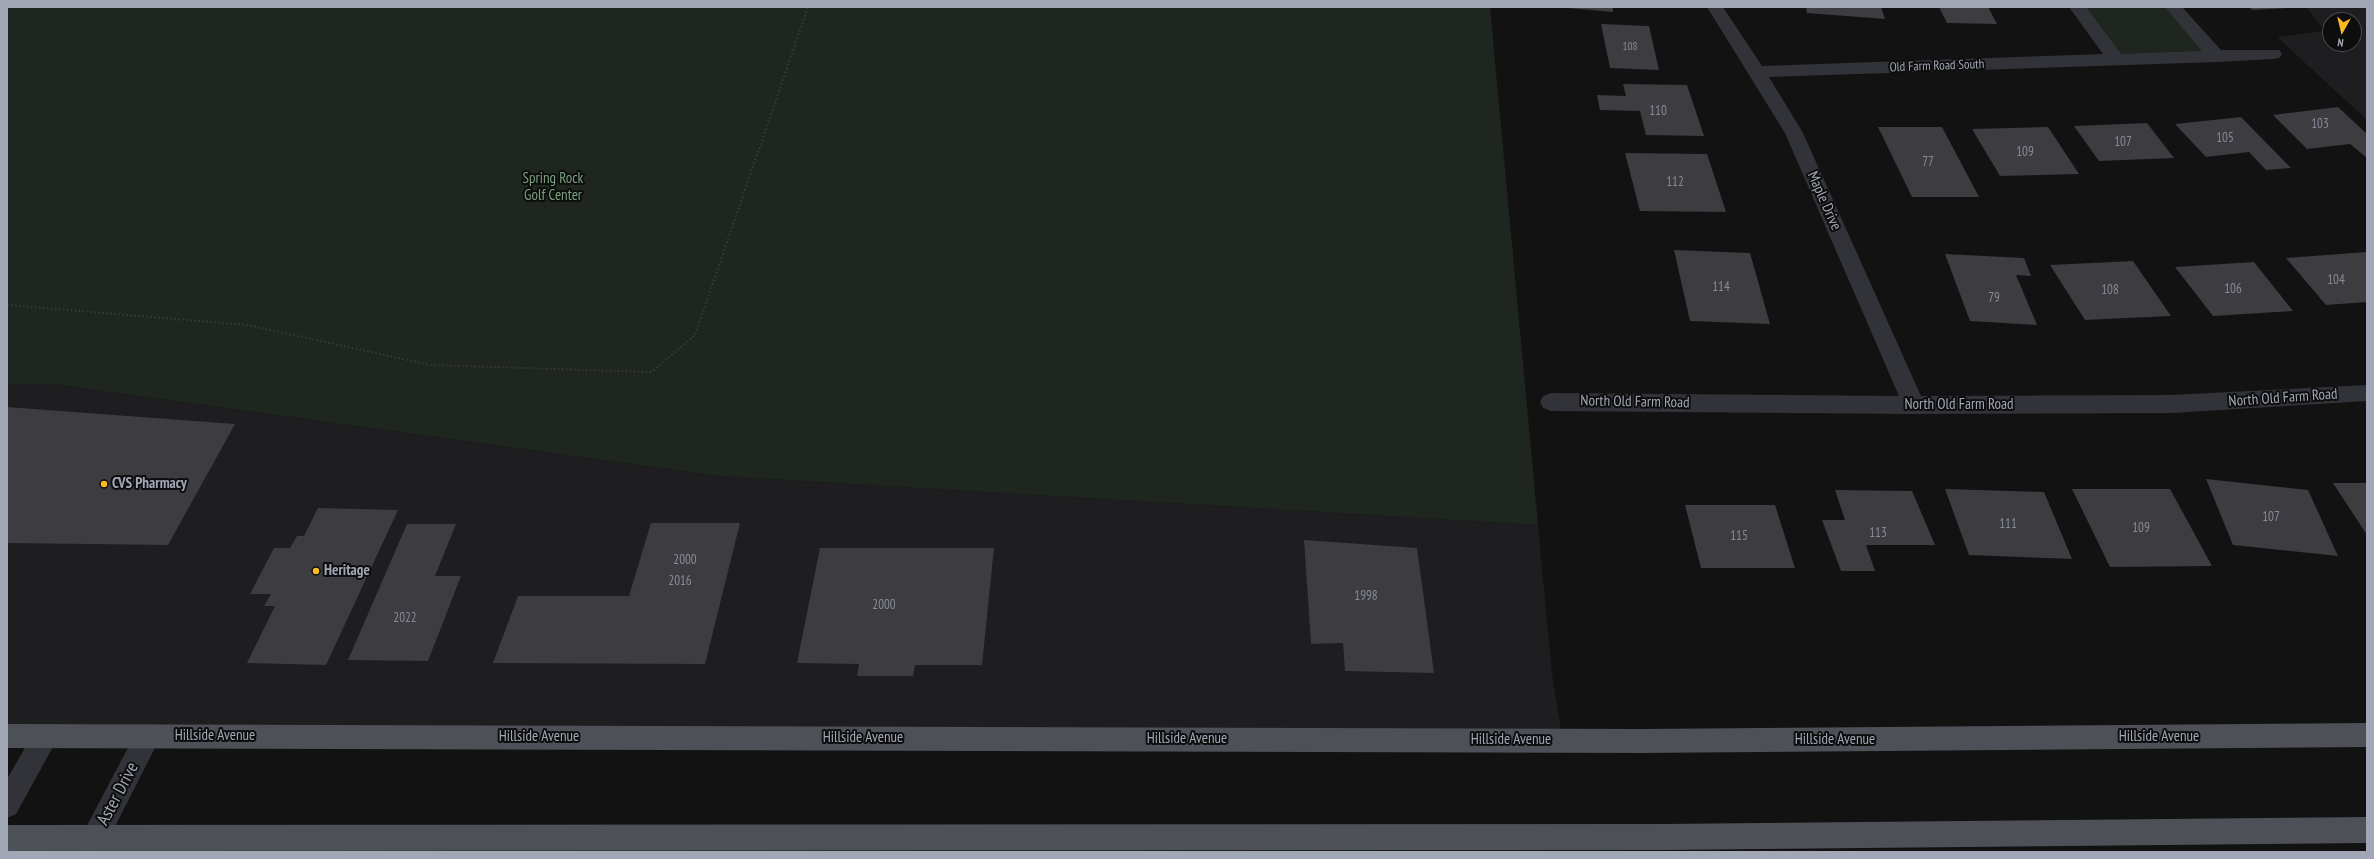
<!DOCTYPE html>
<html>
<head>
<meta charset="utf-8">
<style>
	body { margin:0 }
	#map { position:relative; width:2374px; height:859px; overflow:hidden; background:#121213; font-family:"PT Sans Narrow",sans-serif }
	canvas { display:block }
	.frame { position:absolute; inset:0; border:8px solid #a2a7b5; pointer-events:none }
	.north { position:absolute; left:2322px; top:12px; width:40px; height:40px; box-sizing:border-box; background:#0d0d0e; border:1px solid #494b51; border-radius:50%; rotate:188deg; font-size:11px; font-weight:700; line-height:16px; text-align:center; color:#a2a7b5 }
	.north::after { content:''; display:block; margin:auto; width:14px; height:18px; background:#fcba21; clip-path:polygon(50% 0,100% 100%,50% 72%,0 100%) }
</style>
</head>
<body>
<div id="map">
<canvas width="2374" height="859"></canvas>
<div class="frame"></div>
<div class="north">N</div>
</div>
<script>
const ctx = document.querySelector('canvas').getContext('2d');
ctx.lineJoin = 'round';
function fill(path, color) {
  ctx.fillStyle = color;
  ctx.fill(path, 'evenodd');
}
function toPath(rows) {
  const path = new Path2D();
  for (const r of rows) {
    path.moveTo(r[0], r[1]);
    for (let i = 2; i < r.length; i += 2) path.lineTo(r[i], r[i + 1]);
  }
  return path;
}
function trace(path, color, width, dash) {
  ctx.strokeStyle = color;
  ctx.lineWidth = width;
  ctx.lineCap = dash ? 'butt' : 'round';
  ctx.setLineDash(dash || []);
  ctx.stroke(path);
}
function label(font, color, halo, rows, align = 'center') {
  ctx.font = font + ' "PT Sans Narrow",sans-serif';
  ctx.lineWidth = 4;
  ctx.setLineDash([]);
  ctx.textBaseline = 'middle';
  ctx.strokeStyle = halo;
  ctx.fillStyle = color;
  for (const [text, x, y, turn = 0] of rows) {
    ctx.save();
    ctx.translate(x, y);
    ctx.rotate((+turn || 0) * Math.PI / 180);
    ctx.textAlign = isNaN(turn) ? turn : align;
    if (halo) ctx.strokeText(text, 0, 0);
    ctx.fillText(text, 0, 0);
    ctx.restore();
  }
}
fill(toPath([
	[2306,7,2367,7,2367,120,2277,37,2325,31],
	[2330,20,2354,20,2354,44,2330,44],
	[7,384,51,384,718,476,1538,525,1552,674,1563,741,7,736]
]), '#1e1e20');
fill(toPath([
	[7,7,1490,7,1538,525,718,476,51,384,7,384],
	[2081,7,2168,7,2211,55,2120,58]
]), '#1e261f');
fill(toPath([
	[1568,7,1613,7,1613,12,1568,8],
	[1806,7,1881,7,1885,19,1807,13],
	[1939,7,1988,7,1997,24,1947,23],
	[2249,7,2289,7,2289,8,2252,10],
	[1601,24,1649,26,1659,70,1610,68],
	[1623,84,1687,85,1704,136,1646,135,1640,111,1600,110,1597,95,1626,96],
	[2338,107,2367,134,2367,158,2350,144,2307,149,2273,115],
	[2241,117,2291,168,2266,170,2249,152,2206,157,2175,124],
	[2147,123,2174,158,2099,161,2074,126],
	[1878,127,1942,127,1979,197,1912,197],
	[2048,127,2079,174,2000,176,1972,129],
	[1625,153,1707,154,1726,212,1640,211],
	[1674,250,1750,253,1770,324,1690,321],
	[2366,252,2367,302,2326,305,2286,258],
	[1945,254,2024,258,2031,276,2016,275,2037,325,1970,321],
	[2133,261,2171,316,2085,320,2050,265],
	[2254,262,2293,311,2213,316,2175,267],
	[7,407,235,424,168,545,7,543],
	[2206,479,2308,490,2338,556,2233,545],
	[2333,483,2367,483,2367,535],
	[1945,489,2044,492,2072,559,1969,555],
	[2072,489,2170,489,2212,566,2110,567],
	[1835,490,1912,491,1935,545,1866,545,1875,571,1841,571,1822,520,1845,520],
	[1685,505,1775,505,1795,568,1701,568],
	[318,508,398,510,326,665,247,663,275,606,264,606,271,594,250,594,274,548,290,548,297,536,304,536],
	[651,523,740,523,705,664,493,663,518,596,629,596],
	[407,524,456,524,435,576,461,576,428,661,348,660],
	[1304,540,1417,548,1434,673,1345,671,1343,643,1311,644],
	[820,548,994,548,982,665,915,665,913,676,857,676,859,664,797,663]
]), '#3c3c41');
trace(toPath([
	[7,305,247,325,431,365,652,372,695,335,808,7]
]), '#383a40', 2, [1.5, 2.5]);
fill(toPath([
	[1707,7,1723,7,1762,66,2103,54,2069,7,2086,7,2121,54,2202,51,2165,7,2182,7,2221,50,2279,50,2282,54,2279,58,2273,59,2217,62,1769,77,1803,133,1921,396,2172,395,2367,385,2367,401,2172,413,1914,414,1551,411,1543,408,1540,402,1543,396,1551,393,1899,396,1785,133,1707,7],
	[46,724,55,727,59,736,16,814,7,818,7,779,37,727,46,724],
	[148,724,157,727,161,736,102,852,73,852,139,727,148,724]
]), '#323338');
fill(toPath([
	[2367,723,2367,747,1641,753,7,748,7,724,1641,729,2367,723],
	[2367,817,2367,843,1662,850,7,851,7,825,1662,824,2367,817]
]), '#4e5058');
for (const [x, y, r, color] of [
	[104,484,4,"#fcba21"],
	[316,571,4,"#fcba21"]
]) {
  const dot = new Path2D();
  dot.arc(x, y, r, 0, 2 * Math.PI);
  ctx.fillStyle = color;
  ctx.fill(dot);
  trace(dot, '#0d0d0e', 1.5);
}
label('11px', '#888c98', null, [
	["108",1630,47]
]);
label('13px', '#a2a7b5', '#0d0d0e', [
	["Old Farm Road South",1937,66,-2]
]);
label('13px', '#888c98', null, [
	["110",1658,111],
	["103",2320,124],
	["105",2225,138],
	["107",2123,142],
	["109",2025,152],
	["77",1928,162],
	["112",1675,182],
	["104",2336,280],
	["114",1721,287],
	["106",2233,289],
	["108",2110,290],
	["79",1994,298],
	["107",2271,517],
	["111",2008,524],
	["109",2141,528],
	["113",1878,533],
	["115",1739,536],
	["2000",685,560],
	["2016",680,581],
	["1998",1366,596],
	["2000",884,605],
	["2022",405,618]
]);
label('15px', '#78a17c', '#0d0d0e', [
	["Spring Rock",553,179],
	["Golf Center",553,196]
]);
label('15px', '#a2a7b5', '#0d0d0e', [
	["Maple Drive",1824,201,66],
	["North Old Farm Road",2283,398,-4],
	["North Old Farm Road",1635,402,1],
	["North Old Farm Road",1959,405],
	["Hillside Avenue",215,736],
	["Hillside Avenue",539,737],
	["Hillside Avenue",2159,737],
	["Hillside Avenue",863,738],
	["Hillside Avenue",1187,739],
	["Hillside Avenue",1511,740],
	["Hillside Avenue",1835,740]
]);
label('bold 15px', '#a2a7b5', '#0d0d0e', [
	["CVS Pharmacy",112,484],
	["Heritage",324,571]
], 'left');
label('18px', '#a2a7b5', '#0d0d0e', [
	["Aster Drive",118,794,-62]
]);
</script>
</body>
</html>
